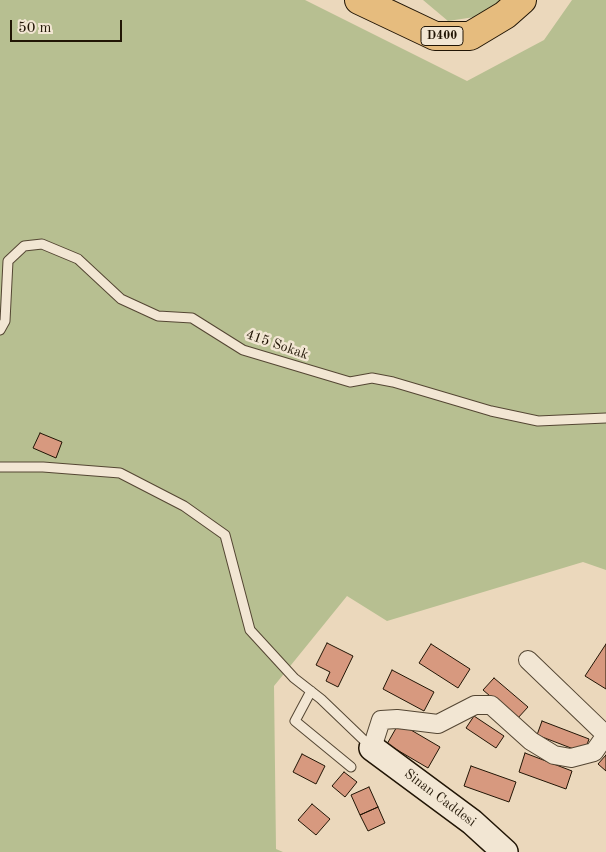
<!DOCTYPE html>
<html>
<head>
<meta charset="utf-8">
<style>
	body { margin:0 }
	#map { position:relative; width:606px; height:852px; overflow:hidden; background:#ebd8bc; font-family:"Old Standard TT",serif }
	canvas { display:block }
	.scale { position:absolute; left:10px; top:20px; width:112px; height:22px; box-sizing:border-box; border:2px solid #211505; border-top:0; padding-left:6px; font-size:15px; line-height:18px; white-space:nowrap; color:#211505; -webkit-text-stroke:4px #f2e6d3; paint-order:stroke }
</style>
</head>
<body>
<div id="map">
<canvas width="606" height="852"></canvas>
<div class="scale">50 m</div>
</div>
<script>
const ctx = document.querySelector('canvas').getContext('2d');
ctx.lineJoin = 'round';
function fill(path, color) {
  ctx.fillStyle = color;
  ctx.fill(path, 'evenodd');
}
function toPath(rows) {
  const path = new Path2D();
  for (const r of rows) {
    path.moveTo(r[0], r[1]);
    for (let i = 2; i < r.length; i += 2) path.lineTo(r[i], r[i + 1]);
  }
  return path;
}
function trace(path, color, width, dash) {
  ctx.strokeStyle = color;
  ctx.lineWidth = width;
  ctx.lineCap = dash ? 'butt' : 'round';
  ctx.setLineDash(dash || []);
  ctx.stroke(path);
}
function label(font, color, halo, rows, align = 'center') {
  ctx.font = font + ' "Old Standard TT",serif';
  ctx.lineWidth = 5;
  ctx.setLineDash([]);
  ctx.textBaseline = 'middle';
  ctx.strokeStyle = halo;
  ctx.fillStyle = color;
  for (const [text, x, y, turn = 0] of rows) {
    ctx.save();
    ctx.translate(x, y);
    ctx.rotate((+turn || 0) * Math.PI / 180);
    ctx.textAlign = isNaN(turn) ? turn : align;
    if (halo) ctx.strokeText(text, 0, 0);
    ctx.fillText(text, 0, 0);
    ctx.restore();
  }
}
fill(toPath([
	[0,0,305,0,467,81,544,40,572,0,606,0,606,570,583,562,387,621,347,596,274,686,276,849,283,852,0,852],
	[423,0,513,0,495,14,448,21]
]), '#b7bf91');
const building = toPath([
	[40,433,62,442,56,458,33,448,40,433],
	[327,643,353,656,338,687,326,681,330,672,316,665,327,643],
	[431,644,470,669,458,688,419,663,431,644],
	[606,644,606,689,585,676,606,644],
	[392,670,434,692,424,711,383,689,392,670],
	[494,678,528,707,517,719,483,690,494,678],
	[474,716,504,736,496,748,466,728,474,716],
	[542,721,589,739,584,753,537,735,542,721],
	[399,723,440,747,428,768,387,744,399,723],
	[525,753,572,771,566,789,519,772,525,753],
	[302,754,325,766,316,784,293,772,302,754],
	[606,755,606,771,598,764,606,755],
	[471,766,516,782,509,802,464,786,471,766],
	[344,772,357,782,345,797,332,786,344,772],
	[369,787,378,807,360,815,351,795,369,787],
	[312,804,330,819,316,835,298,820,312,804],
	[378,807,385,823,368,831,360,815,378,807]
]);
fill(building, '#d7997f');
trace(building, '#211505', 1);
const lane = toPath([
	[0,330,5,321,8,261,24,246,42,244,78,259,121,299,158,316,192,318,243,350,350,382,372,378,393,382,491,411,538,421,606,418],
	[0,467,43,467,120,473,184,506,225,535,250,630,294,678,321,699,371,747],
	[311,691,295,721,351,767]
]);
const street = toPath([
	[372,748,381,720,397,719,438,724,475,705,491,705,531,741,554,755,571,758,594,752,606,735,528,660]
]);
const secondary = toPath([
	[372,748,472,822,505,852]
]);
const highway = toPath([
	[359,0,435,36,470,36,505,15,522,0]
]);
trace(lane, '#544633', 11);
trace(street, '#544633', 20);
trace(secondary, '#211505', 28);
trace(highway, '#211505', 30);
trace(lane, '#f2e6d3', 9);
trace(street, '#f2e6d3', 18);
trace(secondary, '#f2e6d3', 25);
trace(highway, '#e6bc7e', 28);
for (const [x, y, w] of [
	[442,36,42]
]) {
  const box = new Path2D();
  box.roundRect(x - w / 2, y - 9.5, w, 19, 4);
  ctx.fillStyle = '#f2e6d3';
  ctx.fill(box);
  trace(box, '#211505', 1);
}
label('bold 12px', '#211505', null, [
	["D400",442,36]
]);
label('14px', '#211505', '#f2e6d3', [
	["415 Sokak",277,345,19],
	["Sinan Caddesi",440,798,37]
]);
</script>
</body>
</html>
